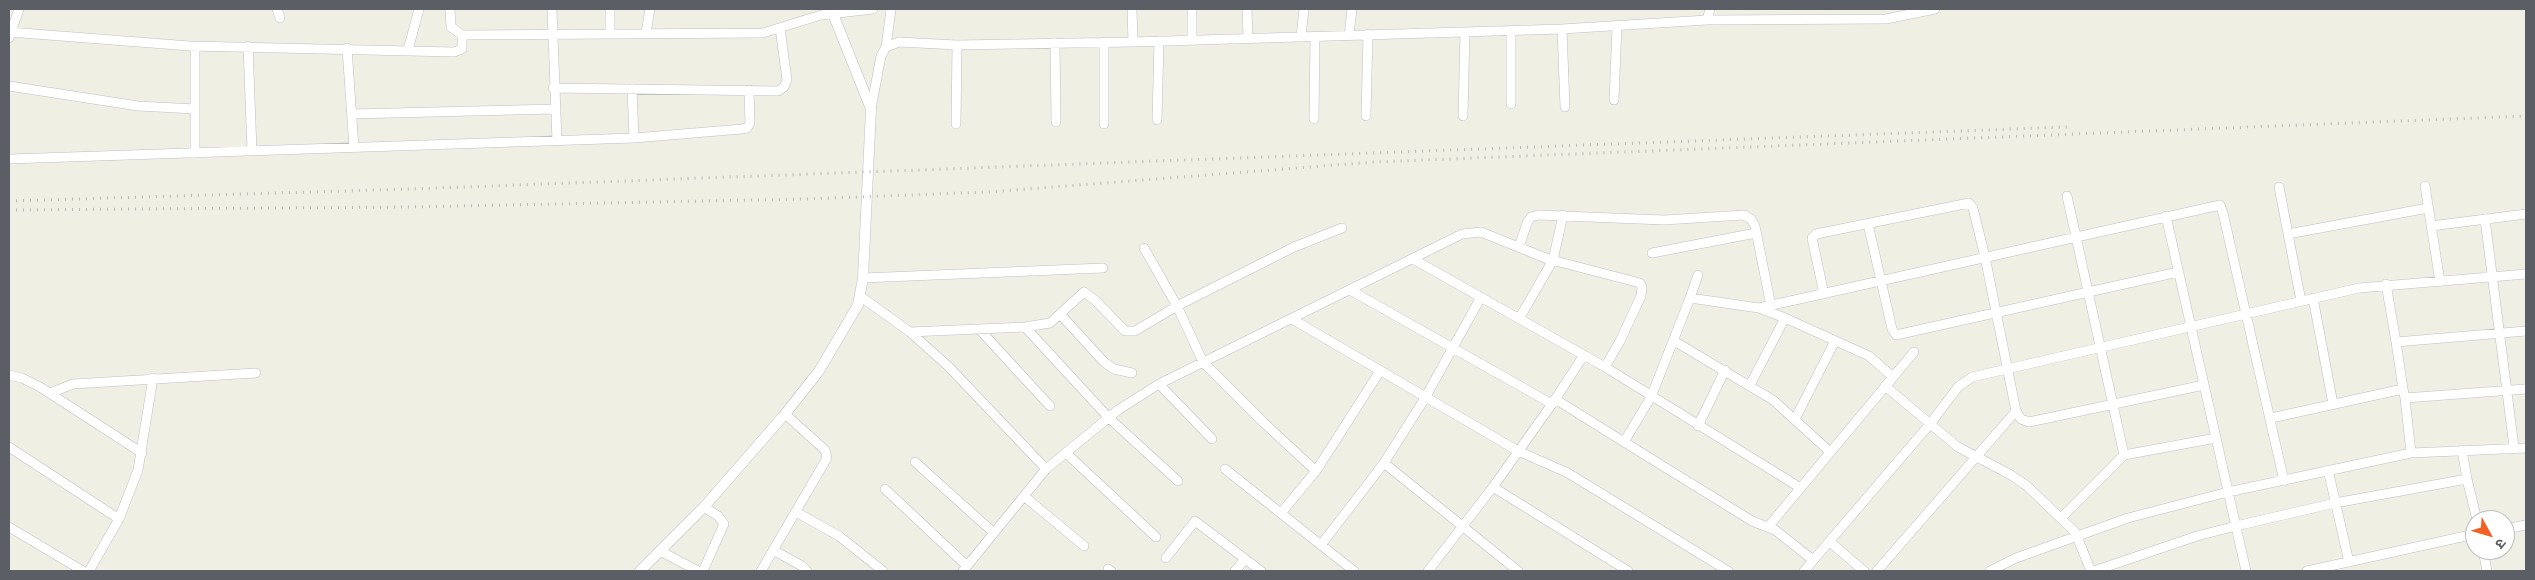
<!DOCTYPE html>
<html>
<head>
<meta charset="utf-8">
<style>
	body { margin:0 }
	#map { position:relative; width:2535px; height:580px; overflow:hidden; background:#efefe3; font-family:Cabin,"Noto Sans Devanagari",sans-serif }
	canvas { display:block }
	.frame { position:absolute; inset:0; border:10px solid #5b5e65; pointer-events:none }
	.north { position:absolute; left:2465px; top:510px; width:50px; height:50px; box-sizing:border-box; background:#fff; border:1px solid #bdbfc1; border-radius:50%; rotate:129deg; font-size:14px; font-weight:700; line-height:20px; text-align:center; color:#5b5e65 }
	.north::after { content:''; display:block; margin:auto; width:18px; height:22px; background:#f36025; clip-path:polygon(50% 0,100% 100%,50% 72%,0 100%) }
</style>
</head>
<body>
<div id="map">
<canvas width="2535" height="580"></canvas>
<div class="frame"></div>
<div class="north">उ</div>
</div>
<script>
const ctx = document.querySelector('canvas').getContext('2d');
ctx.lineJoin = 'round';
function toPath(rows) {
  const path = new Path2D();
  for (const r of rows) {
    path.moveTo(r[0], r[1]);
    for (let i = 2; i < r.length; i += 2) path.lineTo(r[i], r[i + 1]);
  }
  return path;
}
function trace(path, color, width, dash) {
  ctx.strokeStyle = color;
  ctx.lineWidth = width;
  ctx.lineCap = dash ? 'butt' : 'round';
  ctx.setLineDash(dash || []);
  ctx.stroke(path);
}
const minor = toPath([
	[277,9,280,18],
	[450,9,451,27,462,35],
	[552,9,557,141],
	[1132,9,1133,42],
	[1192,9,1192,39],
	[1247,9,1248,38],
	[1707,20,1710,9],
	[1562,29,1565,107],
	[9,32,190,46,454,52,462,49,462,35,763,33,821,15,873,9],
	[610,33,610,9],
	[646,33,650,9],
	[1349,35,1352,9],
	[1301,37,1304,9],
	[9,38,19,9],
	[1055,43,1056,122],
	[195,46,195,153],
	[248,46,252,151],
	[886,47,899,42,957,45,1133,42,1562,29,1707,20,1886,19,1935,9],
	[347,48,354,148],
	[408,50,419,9],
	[9,86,138,106,195,109],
	[553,88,778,91,784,87,787,80,780,28],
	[632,89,634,138],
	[1614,100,1617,26],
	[1511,104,1511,30],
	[871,109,881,56,886,47,891,9],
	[352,114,555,109],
	[1366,116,1368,34],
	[1463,116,1465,32],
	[1314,119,1315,37],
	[1157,120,1159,41],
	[956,124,957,45],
	[1104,124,1104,42],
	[9,159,634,138,742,129,747,128,750,123,749,90],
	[2425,186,2440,282],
	[2279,187,2301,301],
	[2166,216,2246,571],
	[2485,219,2514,447],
	[1868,224,1892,329,1896,335,2178,272],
	[2431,226,2526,214],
	[2288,234,2428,208],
	[1519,247,1527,223,1531,217,1538,215,1664,220,1744,215,1751,219,1755,226,1771,306],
	[1144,248,1177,306,1203,362,1264,423,1316,471,1380,371],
	[1652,253,1756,233],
	[1413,259,1605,367,1799,487],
	[1698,275,1690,298,1759,308,1785,318,1869,356,1893,377],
	[863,278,1103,268],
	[2386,284,2396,342],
	[1350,290,1552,404,1584,355],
	[1824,294,1812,238,1816,234,1969,203,1973,208,1985,257,2016,411,2021,419,2029,422,2204,385],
	[860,296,910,332,949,367,1046,469],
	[1481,297,1425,398,1384,463,1518,571],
	[1690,298,1651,397,1624,442,1752,521,1775,530,1813,560],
	[2313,298,2333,404],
	[1759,308,2220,205,2223,213,2284,481],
	[1060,314,1104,362,1114,369,1132,373],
	[1292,319,1518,451,1568,473,1728,571],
	[1519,319,1553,260,1563,215],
	[1025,327,1109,418,1178,481],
	[979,329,1050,406],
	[910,332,1025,327,1050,323,1084,292,1095,300,1125,331,1135,331,1177,306,1294,247,1342,228],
	[1674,341,1773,400,1829,451],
	[9,375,22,378,40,387,142,453],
	[1159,384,1212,439],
	[1750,385,1785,318],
	[1885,386,1958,447,2011,475,2027,486,2075,532,2091,571],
	[2403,389,2396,342,2526,331],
	[50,393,73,384,256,373],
	[2405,398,2411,453],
	[1555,399,1624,442],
	[2271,418,2403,389,2405,398,2526,389],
	[1795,419,1835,341],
	[1698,426,1725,370],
	[9,447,119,519],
	[2462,450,2467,479],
	[1066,453,1156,537],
	[2124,455,2216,438],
	[915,462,994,533],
	[1225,469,1321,545,1384,463],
	[2328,470,2349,562],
	[1493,487,1628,571],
	[885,489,967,566],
	[1024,496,1084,546],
	[796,512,839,536,883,571],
	[1281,513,1316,471],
	[2061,518,2124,455,2067,196],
	[9,527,83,571],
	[1768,527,1914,352],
	[2505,529,2526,525],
	[1830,542,1864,571],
	[1321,545,1354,571],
	[773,550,802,566,807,571],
	[2483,550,2487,571],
	[660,551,698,571],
	[1166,558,1195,521,1261,571],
	[1108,569,1111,571],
	[89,571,119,519,138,470,153,378],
	[703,571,724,524,718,516,704,507],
	[761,571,827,458,825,450,785,414],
	[963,571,1046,469,1118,410,1159,384,1462,234,1481,232,1548,259,1640,283,1642,287,1641,296,1620,341,1605,367],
	[1235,571,1245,559],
	[1428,571,1493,487,1552,404],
	[1804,571,1930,424,1958,387,1972,377,2359,288,2526,274],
	[1877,571,2016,411],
	[1990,571,2016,558,2128,518,2228,492,2411,453,2526,448],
	[2094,571,2197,536,2236,526,2335,503,2467,479,2477,520],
	[2307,571,2475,534]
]);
const tertiary = toPath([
	[640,571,704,507,785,414,819,371,858,305,863,278,871,109,831,9]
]);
trace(minor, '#bdbfc5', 10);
trace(tertiary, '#bdbfc5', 11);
trace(minor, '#fff', 9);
trace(tertiary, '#fff', 10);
trace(toPath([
	[9,201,410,189,2067,127],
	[9,210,408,207,805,199,989,192,1374,162,2526,116]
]), '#b7b7b8', 3, [1, 6]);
</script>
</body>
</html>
